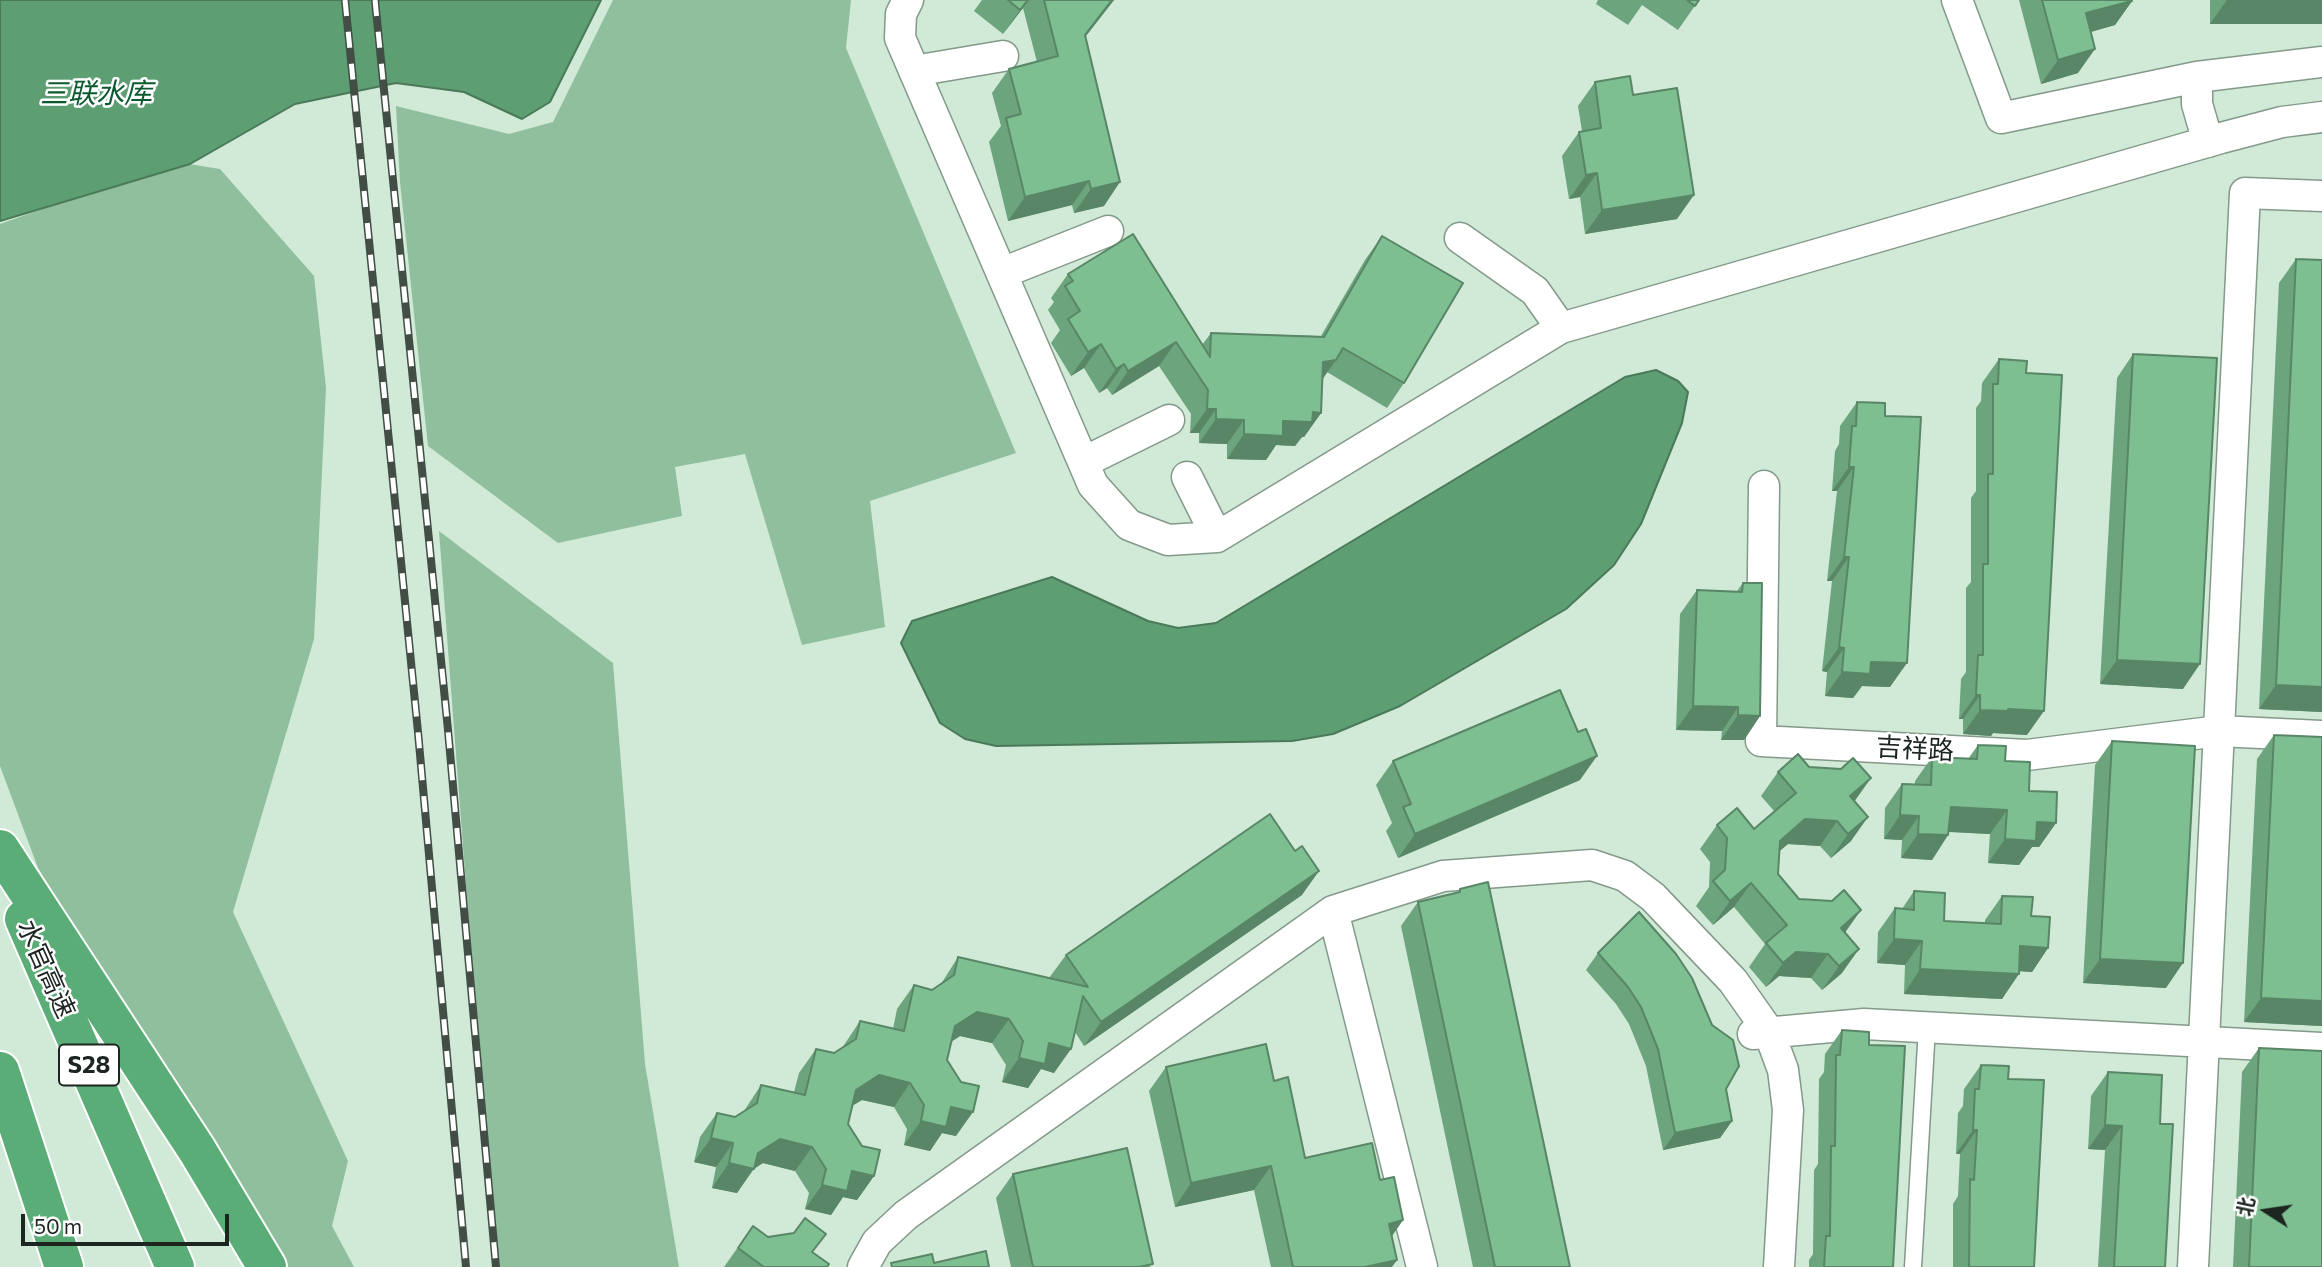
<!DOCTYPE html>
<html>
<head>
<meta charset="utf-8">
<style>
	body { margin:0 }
	#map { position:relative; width:2322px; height:1267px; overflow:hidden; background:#d1e9d7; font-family:Commissioner,"Noto Sans SC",sans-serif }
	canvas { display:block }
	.north { position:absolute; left:2231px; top:1176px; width:70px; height:70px; -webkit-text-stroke:5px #fff; paint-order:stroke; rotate:282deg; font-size:19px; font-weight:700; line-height:28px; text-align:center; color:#1c251f }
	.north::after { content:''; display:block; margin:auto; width:24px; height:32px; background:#1c251f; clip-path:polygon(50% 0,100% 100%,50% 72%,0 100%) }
	.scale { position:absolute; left:21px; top:1214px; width:208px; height:32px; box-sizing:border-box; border:4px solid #1c251f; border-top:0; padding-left:9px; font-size:21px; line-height:24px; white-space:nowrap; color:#1c251f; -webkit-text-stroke:5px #fff; paint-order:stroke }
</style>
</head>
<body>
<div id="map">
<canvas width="2322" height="1267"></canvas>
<div class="north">北</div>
<div class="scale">50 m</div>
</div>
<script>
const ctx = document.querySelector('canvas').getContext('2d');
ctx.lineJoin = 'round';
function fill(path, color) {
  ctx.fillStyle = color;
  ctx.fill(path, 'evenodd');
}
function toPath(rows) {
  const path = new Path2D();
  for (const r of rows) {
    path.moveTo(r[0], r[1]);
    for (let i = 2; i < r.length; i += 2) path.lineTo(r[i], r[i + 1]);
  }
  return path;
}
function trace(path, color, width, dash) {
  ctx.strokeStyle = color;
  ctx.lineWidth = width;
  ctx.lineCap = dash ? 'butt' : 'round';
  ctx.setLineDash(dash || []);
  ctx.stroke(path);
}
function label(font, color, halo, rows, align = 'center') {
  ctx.font = font + ' Commissioner,"Noto Sans SC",sans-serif';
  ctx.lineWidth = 5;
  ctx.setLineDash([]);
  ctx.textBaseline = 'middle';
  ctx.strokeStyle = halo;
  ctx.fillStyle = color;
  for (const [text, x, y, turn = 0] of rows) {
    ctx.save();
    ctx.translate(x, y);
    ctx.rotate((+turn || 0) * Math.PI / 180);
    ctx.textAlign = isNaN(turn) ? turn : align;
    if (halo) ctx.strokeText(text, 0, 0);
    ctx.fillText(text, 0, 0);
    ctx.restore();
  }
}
fill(toPath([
	[613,0,851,0,846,48,1016,453,870,501,885,627,802,645,745,454,675,467,682,516,558,543,428,446,400,182,396,106,509,134,553,122],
	[176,162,220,169,314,276,326,388,314,639,233,912,348,1161,332,1226,354,1267,282,1267,38,868,0,766,0,224],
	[439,531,613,663,645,1064,679,1267,495,1267]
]), '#8fbf9d');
const water = toPath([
	[0,0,601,0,550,102,522,119,464,92,396,83,295,104,190,164,0,221,0,0],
	[1656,370,1678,381,1688,392,1682,423,1641,524,1614,565,1566,609,1400,706,1333,734,1292,741,996,746,965,739,940,723,901,643,912,621,1052,577,1148,621,1178,628,1216,623,1625,377,1656,370]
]);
fill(water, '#5d9e72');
trace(water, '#4a7a59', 2);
const service = toPath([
	[1913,1267,1927,1027]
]);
const minor = toPath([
	[908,0,901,14,900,38,1093,485,1129,525,1168,540,1217,537,1561,328,2221,138,2282,122,2322,117],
	[1957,0,2001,118,2197,77],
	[914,71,1003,56],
	[2208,142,2197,104,2197,77,2322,62],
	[1460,238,1535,291,1561,328],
	[1002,273,1108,231],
	[1084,462,1169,420],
	[1187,477,1217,537],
	[1764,486,1761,741,2027,755,2219,731,2322,736],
	[1333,911,1422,1267],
	[1753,1034,1864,1024,2322,1048],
	[863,1267,877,1242,906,1215,1333,911,1443,876,1592,865,1625,876,1653,897,1733,981,1769,1032,1783,1070,1788,1110,1779,1267],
	[2193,1267,2245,193,2322,196]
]);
const motorway = toPath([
	[0,849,197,1150,267,1267],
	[24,919,175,1267],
	[0,1071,64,1267]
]);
trace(service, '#839989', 19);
trace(minor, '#839989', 33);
trace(motorway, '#fff', 42);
trace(service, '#fff', 16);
trace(minor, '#fff', 30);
trace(motorway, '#5aad77', 38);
const rail = toPath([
	[345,0,418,732,466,1267],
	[375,0,448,730,496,1267]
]);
trace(rail, '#424e45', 8);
trace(rail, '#fff', 5, [16]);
fill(toPath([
	[982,0,1114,0,1085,37,1104,206,1074,213,1072,205,1008,221,989,142,1001,126,992,93,1009,69,1037,62,1023,8,1003,34,974,11],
	[1598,0,1699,0,1678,30,1642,5,1628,25,1596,4],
	[2019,0,2131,0,2132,1,2115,25,2091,32,2078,73,2041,84],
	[2210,0,2322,0,2322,24,2210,24],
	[1595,82,1633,95,1677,219,1585,234,1580,197,1569,199,1562,156,1579,132,1582,131,1578,106],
	[1382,236,1404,383,1387,408,1327,372,1322,380,1321,413,1304,437,1302,437,1295,446,1276,445,1266,460,1227,459,1227,444,1199,443,1199,433,1190,433,1191,414,1159,366,1112,395,1107,388,1099,393,1084,368,1071,376,1051,343,1060,330,1048,310,1054,302,1051,298,1068,274,1202,345,1211,333,1321,336,1365,260],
	[2296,259,2322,712,2259,709,2279,283],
	[2133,354,2183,689,2100,684,2117,378],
	[1999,359,2026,373,2027,735,1993,733,1991,736,1963,734,1963,719,1959,719,1961,679,1966,672,1966,588,1971,582,1971,498,1976,491,1976,408,1981,401,1982,383],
	[1857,402,1885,416,1890,687,1862,686,1853,698,1825,696,1827,672,1822,671,1832,581,1827,581,1837,491,1832,491,1835,451,1839,444,1840,426],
	[1743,583,1760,716,1744,740,1721,740,1722,731,1676,730,1680,614,1697,590,1737,591],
	[2274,735,2322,1026,2244,1022,2257,759],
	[2112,741,2166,988,2083,983,2095,765],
	[1978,745,2005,761,2056,823,2039,847,2032,847,2019,865,1988,863,1990,834,1949,832,1948,835,1932,860,1901,858,1902,840,1884,839,1885,808,1902,784,1915,785,1915,781,1932,757,1968,759],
	[1393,761,1580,780,1398,858,1386,831,1392,823,1376,785],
	[1809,767,1854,801,1851,841,1831,858,1820,846,1788,844,1779,851,1778,874,1799,899,1845,933,1842,973,1822,990,1811,978,1779,976,1766,987,1749,967,1765,944,1734,907,1713,925,1696,906,1709,887,1710,862,1700,849,1717,825,1754,829,1774,811,1761,796,1778,772],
	[1460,889,1570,1267,1473,1267,1401,926,1418,902,1456,893],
	[1914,891,1944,921,1985,923,1985,920,2002,896,2031,916,2048,948,2032,972,2019,971,2002,999,1904,994,1905,965,1877,963,1878,932,1895,908,1902,909],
	[1302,895,1084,1046,1075,1032,1054,1073,1041,1069,1028,1088,1002,1082,1006,1065,992,1043,960,1036,951,1042,947,1060,956,1136,942,1133,930,1151,904,1145,907,1129,894,1107,862,1100,853,1105,848,1124,874,1176,857,1200,843,1197,831,1215,805,1209,809,1193,795,1171,763,1163,754,1169,737,1193,712,1188,716,1167,694,1162,700,1137,717,1113,735,1117,744,1111,761,1085,794,1092,799,1073,816,1049,834,1053,842,1048,860,1021,893,1029,897,1009,914,985,932,990,941,984,958,957,1049,978,1066,955],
	[1598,953,1726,1089,1732,1121,1720,1138,1663,1150,1646,1066,1629,1024,1616,1004,1586,970],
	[1842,1030,1869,1045,1893,1267,1809,1267,1809,1260,1813,1254,1814,1170,1818,1164,1819,1079,1824,1072,1825,1054],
	[2259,1048,2322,1267,2233,1267,2242,1072],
	[1981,1065,2008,1079,2034,1267,1953,1267,1953,1204,1958,1196,1960,1154,1956,1154,1958,1113,1963,1106,1964,1089],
	[1166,1067,1274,1081,1305,1158,1380,1180,1403,1220,1392,1236,1392,1267,1271,1267,1254,1190,1175,1207,1149,1091],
	[2108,1072,2160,1124,2165,1267,2098,1267,2105,1150,2088,1149,2091,1096],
	[1013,1174,1151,1267,1011,1267,996,1198],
	[753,1226,768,1237,813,1252,827,1267,724,1267]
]), '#6ca47d');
fill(toPath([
	[1028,0,1029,0,1003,34,1020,10],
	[1112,0,1114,0,1068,59,1085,35],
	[2227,0,2322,0,2322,24,2210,24],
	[2132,1,2115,25,2069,38,2086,13],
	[2095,49,2078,73,2041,84,2058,60],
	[1597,173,1580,197,1569,199,1586,175],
	[1089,181,1072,205,1008,221,1025,197],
	[1120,182,1104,206,1074,213,1091,189],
	[1694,195,1677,219,1585,234,1602,210],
	[1176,342,1159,366,1112,395,1128,371],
	[1101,344,1084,368,1071,376,1088,352],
	[1336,360,1319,384,1323,362],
	[1124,364,1107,388,1099,393,1116,369],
	[1207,409,1216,409,1199,433,1190,433],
	[1313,412,1321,413,1304,437,1302,437,1295,446,1276,445,1266,460,1227,459,1244,434,1283,421],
	[1216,419,1244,420,1227,444,1199,443],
	[1849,467,1854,467,1837,491,1832,491],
	[1844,557,1849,557,1832,581,1827,581],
	[1839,647,1844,648,1827,672,1822,671],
	[2117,660,2200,664,2183,689,2100,684],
	[1871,662,1907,663,1890,687,1862,686,1853,698,1825,696,1842,672],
	[2276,685,2322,687,2322,712,2259,709],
	[1976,695,1980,695,1963,719,1959,719],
	[1693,706,1738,707,1722,731,1676,730],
	[2008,709,2044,711,2027,735,1993,733,1991,736,1963,734,1980,710],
	[1738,715,1760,716,1744,740,1721,740],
	[1597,756,1580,780,1398,858,1415,834],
	[1871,778,1854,802,1850,796],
	[1951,807,2007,810,1990,834,1934,831],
	[1900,815,1919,816,1902,840,1884,839],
	[1868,817,1851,841,1831,858,1848,834],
	[1805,819,1837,821,1820,846,1788,844,1763,865,1780,841],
	[2037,822,2056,823,2039,847,2032,847,2019,865,1988,863,2005,839],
	[1918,834,1948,835,1932,860,1901,858],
	[1319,871,1302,895,1084,1046,1101,1022],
	[1751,883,1734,907,1713,925,1730,901],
	[1861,910,1844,934,1841,928],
	[1894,939,1922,941,1905,965,1877,963],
	[2020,946,2048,948,2032,972,2003,970],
	[1859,949,1842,973,1822,990,1839,966],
	[1796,952,1828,954,1811,978,1779,976,1766,987,1783,963],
	[2100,959,2183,963,2166,988,2083,983],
	[1920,969,2019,974,2002,999,1904,994],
	[2261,998,2322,1001,2322,1026,2244,1022],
	[977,1012,1009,1019,992,1043,960,1036,938,1050,955,1026],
	[1049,1043,1071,1049,1054,1073,1041,1069,1028,1088,1002,1082,1019,1058],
	[879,1075,910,1083,894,1107,862,1100,839,1114,856,1090],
	[951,1107,973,1112,956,1136,942,1133,930,1151,904,1145,921,1121],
	[1732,1121,1720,1138,1663,1150,1675,1133],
	[2105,1125,2122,1126,2105,1150,2088,1149],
	[1973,1130,1977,1130,1960,1154,1956,1154],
	[711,1138,733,1143,716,1167,694,1162],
	[780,1139,812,1147,795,1171,763,1163,753,1169,737,1193,712,1188,729,1163,758,1153],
	[1271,1166,1254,1190,1175,1207,1191,1183],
	[852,1171,874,1176,857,1200,843,1197,831,1215,805,1209,822,1185],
	[1403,1220,1386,1244,1389,1224],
	[1397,1260,1392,1267,1365,1267]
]), '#588666');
const building = toPath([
	[1008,0,1028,0,1020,10,1008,0],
	[1044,0,1112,0,1085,35,1120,182,1091,189,1089,181,1025,197,1006,118,1021,114,1009,69,1058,56,1044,0],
	[1687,0,1699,0,1695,6,1687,0],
	[2042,0,2131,0,2132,1,2086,13,2095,49,2058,60,2042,0],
	[1630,76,1633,95,1677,88,1694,195,1602,210,1597,173,1586,175,1579,132,1601,128,1595,82,1630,76],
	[1133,234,1210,357,1211,333,1324,337,1382,236,1463,283,1404,383,1343,348,1336,360,1323,362,1321,413,1313,412,1312,422,1283,421,1283,436,1244,434,1244,420,1216,419,1216,409,1207,409,1208,390,1176,342,1128,371,1124,364,1116,369,1101,344,1088,352,1068,319,1080,311,1065,286,1073,281,1068,274,1133,234],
	[2296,259,2322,260,2322,687,2276,685,2296,259],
	[2133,354,2217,358,2200,664,2117,660,2133,354],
	[1999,359,2027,361,2026,373,2062,375,2044,711,2008,709,2008,711,1980,710,1980,695,1976,695,1978,655,1983,655,1983,564,1988,564,1988,474,1993,474,1993,384,1998,384,1999,359],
	[1857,402,1885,403,1885,416,1921,417,1907,663,1871,662,1870,674,1842,672,1844,648,1839,647,1849,557,1844,557,1854,467,1849,467,1852,426,1856,426,1857,402],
	[1743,583,1762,583,1760,716,1738,715,1738,707,1693,706,1697,590,1742,592,1743,583],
	[1560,690,1578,732,1586,729,1597,756,1415,834,1403,807,1411,804,1393,761,1560,690],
	[2274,735,2322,737,2322,1001,2261,998,2274,735],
	[2112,741,2195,746,2183,963,2100,959,2112,741],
	[1978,745,2006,746,2005,761,2030,762,2029,791,2057,792,2056,823,2037,822,2036,841,2005,839,2007,810,1951,807,1948,835,1918,834,1919,816,1900,815,1902,784,1931,785,1932,757,1977,759,1978,745],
	[1798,754,1809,767,1841,769,1853,758,1871,778,1850,796,1868,817,1848,834,1837,821,1805,819,1780,841,1778,874,1799,899,1832,901,1844,890,1861,910,1841,928,1859,949,1839,966,1828,954,1796,952,1783,963,1766,943,1787,925,1751,883,1730,901,1713,881,1725,870,1727,838,1717,825,1737,808,1754,829,1796,793,1778,772,1798,754],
	[1270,814,1295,851,1302,846,1319,871,1101,1022,1083,996,1071,1049,1049,1043,1045,1064,1019,1058,1023,1041,1009,1019,977,1012,955,1026,947,1060,961,1082,979,1086,973,1112,951,1107,946,1127,921,1121,924,1105,910,1083,879,1075,856,1090,848,1124,862,1146,880,1150,874,1176,852,1171,847,1191,822,1185,826,1169,812,1147,780,1139,758,1153,754,1169,729,1163,733,1143,711,1138,717,1113,735,1117,757,1103,761,1085,805,1095,816,1049,834,1053,856,1039,860,1021,904,1031,914,985,932,990,954,975,958,957,1088,987,1066,955,1270,814],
	[1488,882,1570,1267,1495,1267,1418,902,1460,892,1460,889,1488,882],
	[1914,891,1945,893,1944,921,2001,924,2002,896,2033,897,2031,916,2050,917,2048,948,2020,946,2019,974,1920,969,1922,941,1894,939,1895,908,1914,910,1914,891],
	[1639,912,1676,954,1692,978,1712,1025,1733,1040,1739,1066,1726,1089,1732,1121,1675,1133,1658,1049,1641,1007,1628,987,1598,953,1639,912],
	[1842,1030,1869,1032,1869,1045,1905,1046,1893,1267,1824,1267,1826,1236,1830,1236,1831,1146,1835,1146,1836,1055,1840,1055,1842,1030],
	[1266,1044,1274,1081,1288,1077,1305,1158,1372,1143,1380,1180,1394,1177,1403,1220,1389,1224,1397,1260,1365,1267,1293,1267,1271,1166,1191,1183,1166,1067,1266,1044],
	[2259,1048,2322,1051,2322,1267,2249,1267,2259,1048],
	[1981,1065,2009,1066,2008,1079,2044,1080,2034,1267,1969,1267,1970,1179,1974,1180,1977,1130,1973,1130,1975,1089,1979,1089,1981,1065],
	[2108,1072,2162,1075,2160,1124,2173,1124,2165,1267,2114,1267,2122,1126,2105,1125,2108,1072],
	[1127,1148,1153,1264,1139,1267,1033,1267,1013,1174,1127,1148],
	[805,1218,826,1234,812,1252,829,1264,827,1267,764,1267,738,1248,753,1226,768,1237,794,1233,805,1218],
	[986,1251,989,1267,892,1267,891,1263,932,1254,934,1263,986,1251]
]);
fill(building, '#7dbf91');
trace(building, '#588666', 2);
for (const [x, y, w] of [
	[89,1065,60]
]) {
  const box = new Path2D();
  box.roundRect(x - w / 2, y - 20.5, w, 41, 5);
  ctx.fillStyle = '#fff';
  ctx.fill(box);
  trace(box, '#1c251f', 2);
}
label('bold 24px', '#1c251f', null, [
	["S28",89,1065]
]);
label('26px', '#1c251f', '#fff', [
	["吉祥路",1915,749,3],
	["水官高速",46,969,66]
]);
label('italic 28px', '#0a592f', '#fff', [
	["三联水库",96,94]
]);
</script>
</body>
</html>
